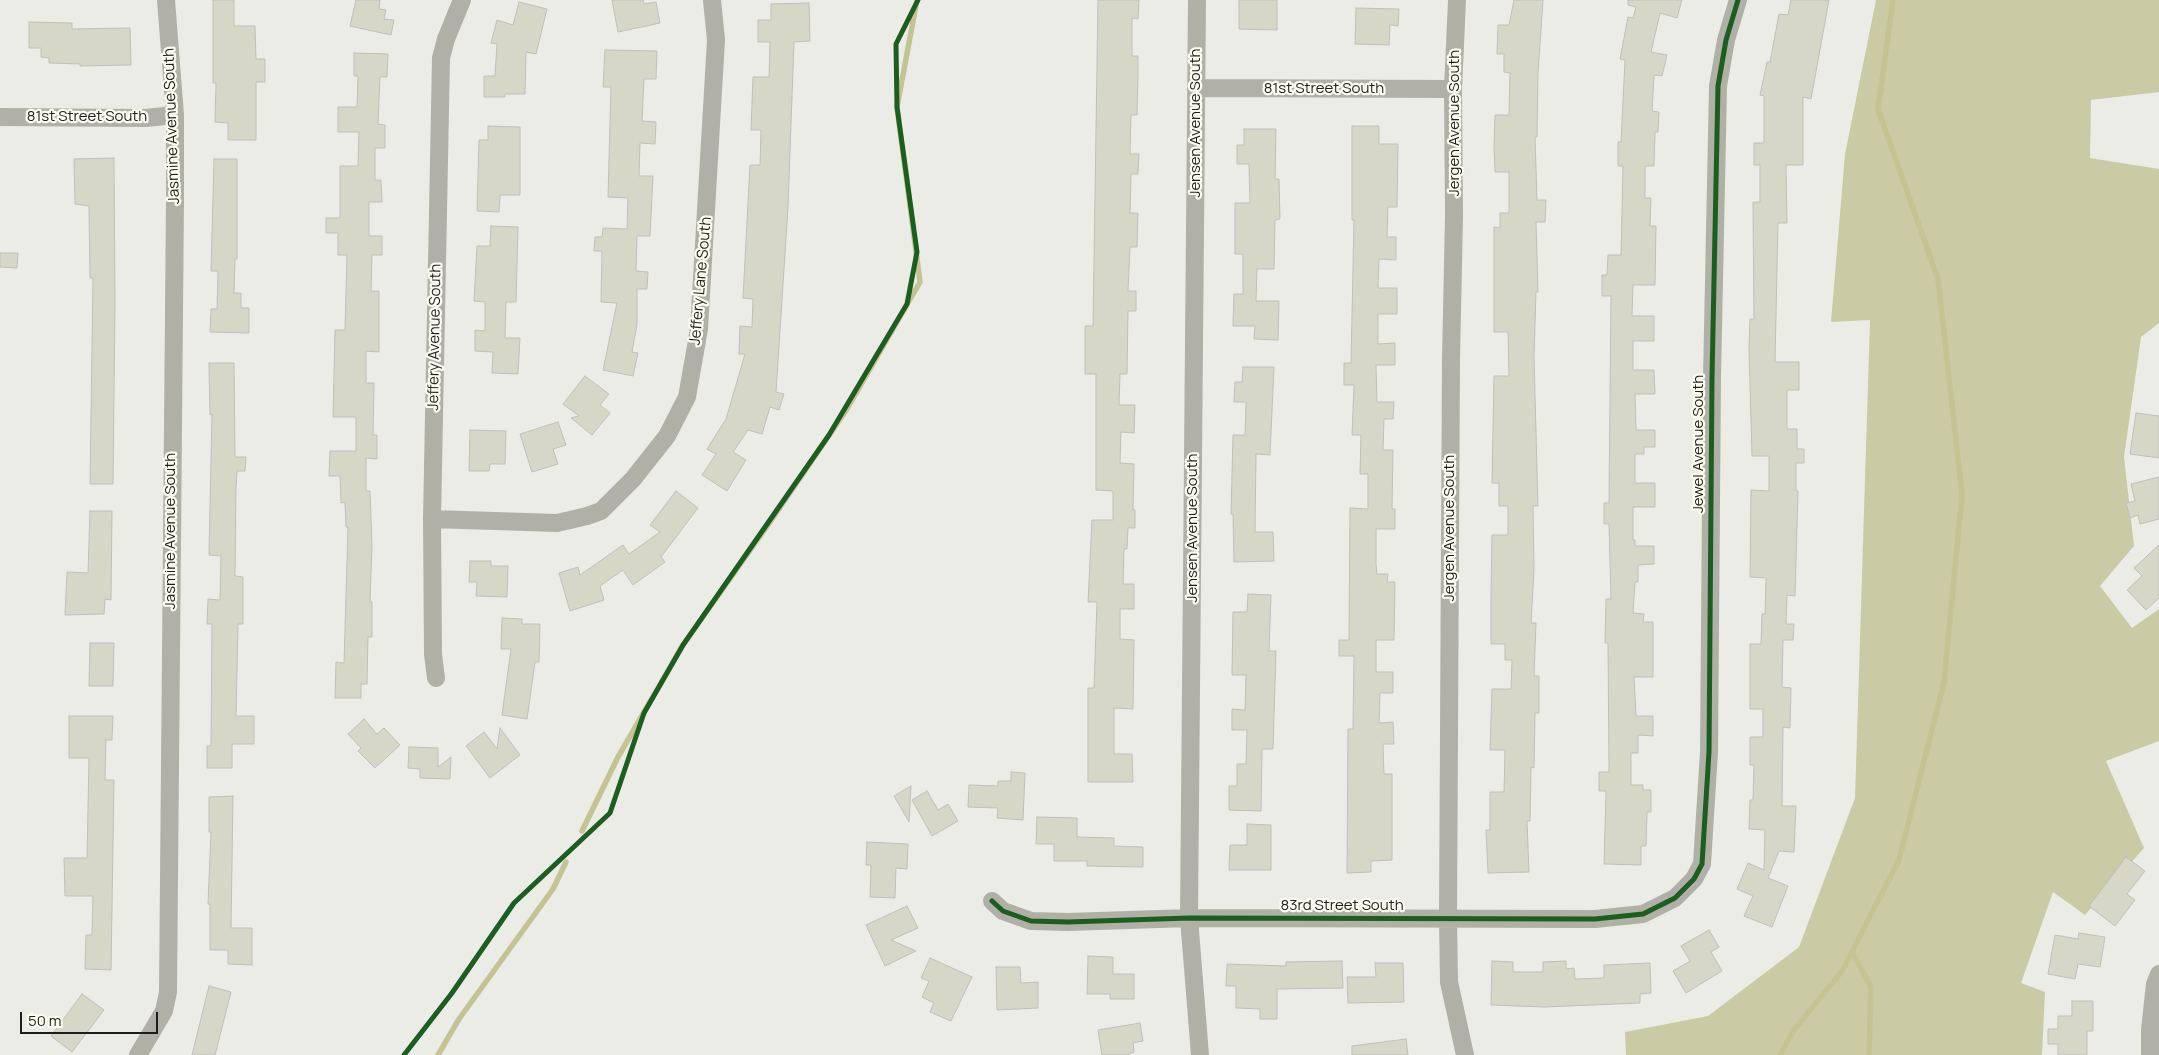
<!DOCTYPE html>
<html>
<head>
<meta charset="utf-8">
<style>
	body { margin:0 }
	#map { position:relative; width:2159px; height:1055px; overflow:hidden; background:#ecece7; font-family:Manrope,sans-serif }
	canvas { display:block }
	.scale { position:absolute; left:20px; top:1012px; width:138px; height:22px; box-sizing:border-box; border:2px solid #1d1d1a; border-top:0; padding-left:6px; font-size:15px; line-height:18px; white-space:nowrap; color:#1d1d1a; -webkit-text-stroke:4px #fcfcf1; paint-order:stroke }
</style>
</head>
<body>
<div id="map">
<canvas width="2159" height="1055"></canvas>
<div class="scale">50 m</div>
</div>
<script>
const ctx = document.querySelector('canvas').getContext('2d');
ctx.lineJoin = 'round';
function fill(path, color) {
  ctx.fillStyle = color;
  ctx.fill(path, 'evenodd');
}
function toPath(rows) {
  const path = new Path2D();
  for (const r of rows) {
    path.moveTo(r[0], r[1]);
    for (let i = 2; i < r.length; i += 2) path.lineTo(r[i], r[i + 1]);
  }
  return path;
}
function trace(path, color, width, dash) {
  ctx.strokeStyle = color;
  ctx.lineWidth = width;
  ctx.lineCap = dash ? 'butt' : 'round';
  ctx.setLineDash(dash || []);
  ctx.stroke(path);
}
function label(font, color, halo, rows, align = 'center') {
  ctx.font = font + ' Manrope,sans-serif';
  ctx.lineWidth = 4.5;
  ctx.setLineDash([]);
  ctx.textBaseline = 'middle';
  ctx.strokeStyle = halo;
  ctx.fillStyle = color;
  for (const [text, x, y, turn = 0] of rows) {
    ctx.save();
    ctx.translate(x, y);
    ctx.rotate((+turn || 0) * Math.PI / 180);
    ctx.textAlign = isNaN(turn) ? turn : align;
    if (halo) ctx.strokeText(text, 0, 0);
    ctx.fillText(text, 0, 0);
    ctx.restore();
  }
}
fill(toPath([
	[1876,0,2159,0,2159,92,2091,100,2090,158,2159,169,2159,323,2141,337,2124,457,2134,546,2100,586,2132,628,2159,609,2159,741,2106,761,2144,848,2085,915,2053,892,2021,983,2045,992,2042,1055,1626,1055,1625,1032,1708,1016,1799,947,1855,798,1870,320,1831,322,1845,154]
]), '#cacaa4');
trace(toPath([
	[582,831,618,757,683,645,768,525,847,409,920,282,897,107,917,0],
	[1852,952,1871,987,1869,1055],
	[438,1055,459,1019,553,889,566,862],
	[1780,1055,1794,1030,1842,971,1899,860,1944,682,1962,495,1938,279,1878,109,1893,0]
]), '#c3c394', 5.5);
const building = toPath([
	[213,0,234,0,234,26,255,26,256,59,265,59,265,82,256,82,256,140,228,140,228,123,215,122,216,83,213,83,213,0],
	[356,0,380,0,379,9,386,10,384,19,394,20,391,35,350,26,356,0],
	[612,0,643,0,644,4,656,2,660,23,618,32,612,0],
	[1098,0,1139,0,1138,19,1132,18,1132,56,1138,56,1138,78,1137,115,1131,115,1130,154,1139,154,1138,174,1131,174,1130,213,1138,213,1137,247,1130,247,1128,291,1136,291,1136,311,1128,311,1127,374,1120,374,1119,405,1135,405,1134,433,1121,432,1120,463,1134,464,1133,510,1135,510,1135,528,1128,528,1127,549,1124,549,1123,584,1134,584,1134,609,1120,609,1120,639,1134,640,1133,709,1114,708,1114,754,1132,754,1133,782,1088,782,1088,688,1094,688,1097,602,1088,602,1092,520,1113,520,1113,491,1096,490,1096,374,1085,374,1085,326,1093,326,1098,0],
	[1239,0,1277,0,1277,30,1239,29,1239,0],
	[1514,0,1543,0,1538,73,1537,137,1535,137,1537,200,1546,200,1545,222,1536,222,1538,292,1536,292,1534,358,1538,506,1533,506,1534,570,1531,623,1536,623,1534,676,1539,676,1539,713,1535,713,1534,768,1531,767,1530,821,1527,821,1529,872,1488,873,1486,830,1490,830,1490,792,1504,792,1505,750,1490,750,1492,689,1511,689,1512,660,1505,660,1505,644,1491,644,1491,594,1492,535,1508,535,1508,506,1499,506,1499,483,1492,483,1494,376,1509,376,1508,332,1494,332,1494,227,1500,228,1500,213,1509,213,1509,172,1495,172,1494,147,1495,115,1509,115,1510,73,1504,72,1504,54,1497,54,1498,25,1509,25,1514,0],
	[1628,0,1682,0,1677,18,1660,13,1651,52,1667,55,1662,76,1654,75,1652,111,1659,112,1658,132,1655,132,1654,166,1645,166,1645,198,1651,198,1650,226,1656,226,1655,285,1633,285,1632,316,1654,316,1654,341,1633,341,1633,370,1654,370,1655,394,1635,394,1636,430,1655,430,1655,447,1644,447,1644,454,1635,454,1635,483,1655,483,1655,507,1633,507,1633,540,1635,540,1635,546,1654,546,1654,564,1638,565,1638,582,1635,582,1633,613,1644,614,1643,622,1653,622,1653,677,1634,677,1636,716,1653,716,1653,736,1638,735,1638,753,1631,753,1631,785,1643,785,1643,790,1651,790,1651,812,1647,812,1646,846,1641,846,1641,865,1604,864,1606,791,1599,791,1599,772,1609,772,1608,643,1605,643,1606,599,1611,599,1609,524,1604,524,1604,503,1609,503,1611,296,1602,296,1602,275,1607,275,1608,255,1621,255,1623,166,1618,166,1618,142,1621,142,1625,60,1620,59,1628,17,1633,18,1636,7,1628,5,1628,0],
	[1791,0,1829,0,1811,99,1803,97,1803,165,1786,165,1787,223,1778,223,1775,362,1799,362,1799,390,1787,390,1787,429,1797,429,1797,449,1804,449,1804,463,1796,463,1796,491,1798,491,1795,596,1787,595,1786,624,1794,624,1793,640,1783,640,1782,687,1791,688,1790,728,1783,727,1782,806,1796,806,1794,852,1779,851,1768,878,1788,886,1772,927,1744,916,1753,896,1737,889,1748,863,1764,870,1765,830,1749,829,1750,800,1753,800,1754,765,1750,765,1750,737,1763,737,1763,709,1750,709,1750,644,1761,644,1762,614,1765,614,1766,578,1750,577,1751,490,1769,491,1769,456,1752,456,1749,349,1750,319,1754,319,1753,202,1760,202,1760,165,1754,165,1754,143,1764,143,1764,96,1760,95,1767,62,1770,62,1779,14,1788,15,1791,0],
	[519,2,547,9,536,54,526,52,525,94,505,94,505,97,484,97,484,76,495,76,497,44,491,43,497,20,513,25,519,2],
	[809,3,810,41,794,42,788,207,776,392,784,394,779,410,770,407,762,434,748,430,733,452,746,460,727,491,702,475,716,454,707,449,726,419,745,354,739,354,740,326,752,327,753,299,743,298,750,165,760,165,761,130,751,130,753,77,769,77,770,42,758,42,758,20,771,20,771,4,809,3],
	[1356,8,1399,9,1398,26,1390,25,1389,45,1355,44,1356,8],
	[29,22,72,23,72,29,130,28,131,65,80,66,80,64,49,63,49,58,41,57,41,48,29,48,29,22],
	[605,50,657,51,656,79,644,79,642,121,656,122,655,144,640,143,639,176,653,176,650,236,637,236,636,271,648,272,647,289,637,289,637,325,632,352,638,353,633,376,603,370,617,303,601,302,602,251,594,251,595,237,602,237,603,228,627,229,628,198,608,197,611,87,603,87,605,50],
	[354,53,388,54,387,77,380,77,378,124,385,125,385,148,375,148,375,180,381,180,382,202,369,202,369,236,382,236,382,255,372,255,371,291,379,291,379,352,366,351,366,383,374,383,373,435,377,435,377,459,366,458,366,491,370,491,372,546,370,602,372,602,372,637,368,637,367,684,361,684,361,698,335,698,336,662,344,663,348,527,346,527,345,502,341,503,340,476,329,476,330,451,356,451,356,417,333,417,335,330,345,330,347,255,338,255,338,233,326,233,326,218,340,218,340,166,358,166,359,132,338,132,338,107,357,107,358,76,354,76,354,53],
	[488,126,520,127,520,195,500,195,499,212,477,211,479,140,488,140,488,126],
	[1352,126,1379,126,1379,144,1398,144,1397,207,1388,207,1387,237,1396,237,1396,260,1379,259,1378,288,1397,288,1397,314,1378,314,1378,344,1395,343,1395,365,1376,365,1377,402,1394,402,1393,419,1384,419,1383,450,1393,450,1392,509,1395,509,1395,529,1376,529,1376,564,1377,574,1388,574,1387,582,1395,582,1394,640,1376,640,1376,672,1393,672,1393,693,1380,693,1379,723,1393,722,1394,744,1383,744,1384,774,1392,774,1392,860,1371,861,1371,872,1347,873,1348,729,1353,729,1354,656,1339,656,1339,640,1349,640,1350,508,1368,509,1368,474,1360,474,1361,435,1352,435,1354,385,1344,385,1344,363,1351,363,1354,220,1352,220,1352,126],
	[1244,129,1276,129,1275,179,1279,179,1280,219,1275,220,1274,269,1257,269,1256,301,1279,301,1278,340,1254,339,1255,326,1233,326,1234,294,1243,294,1243,254,1235,254,1235,203,1250,203,1249,164,1237,164,1237,145,1244,145,1244,129],
	[114,158,115,302,113,484,90,484,93,278,90,278,89,206,75,204,74,159,114,158],
	[214,159,237,159,237,259,235,259,234,293,241,293,241,308,249,308,249,333,210,332,211,309,217,309,218,271,211,271,214,159],
	[491,226,518,227,516,302,506,302,505,338,520,338,518,374,492,373,493,352,475,351,475,330,485,331,485,302,474,301,477,246,490,246,491,226],
	[0,253,18,253,17,268,0,267,0,253],
	[209,363,234,363,235,457,246,457,245,471,237,471,236,487,235,576,243,577,243,624,238,624,236,716,254,716,254,744,232,744,232,768,207,768,207,746,211,746,212,624,207,624,208,599,220,600,221,556,209,555,212,414,210,415,209,363],
	[1243,367,1274,367,1270,455,1256,454,1255,532,1273,532,1274,561,1234,562,1233,514,1231,514,1233,435,1245,435,1246,402,1234,402,1235,382,1242,382,1243,367],
	[585,376,609,394,600,405,610,413,592,435,571,418,579,416,563,404,585,376],
	[2136,413,2159,416,2159,458,2130,454,2136,413],
	[558,422,566,445,553,449,558,464,532,472,520,434,558,422],
	[470,430,506,431,505,464,490,464,489,471,469,471,470,430],
	[2159,477,2159,519,2140,524,2138,515,2130,518,2126,503,2135,501,2131,484,2159,477],
	[676,491,698,508,661,557,665,562,633,585,623,570,600,586,604,600,570,611,559,573,578,567,580,575,623,545,629,554,660,532,650,525,676,491],
	[90,511,112,511,111,600,105,599,104,614,65,615,67,572,88,573,90,511],
	[2159,545,2159,598,2146,610,2127,590,2142,576,2134,568,2159,545],
	[470,561,491,561,491,566,508,566,507,597,476,596,477,582,469,582,470,561],
	[1248,594,1271,595,1269,651,1276,651,1273,749,1262,749,1261,811,1229,810,1229,786,1237,786,1237,764,1246,764,1247,730,1232,730,1232,709,1245,710,1246,675,1232,675,1233,612,1247,612,1248,594],
	[502,618,522,619,522,624,540,624,539,662,535,662,527,719,502,715,511,649,501,649,502,618],
	[90,643,114,643,113,686,89,686,90,643],
	[69,716,113,716,112,740,106,740,105,780,114,780,111,970,85,969,86,935,92,935,93,896,65,896,64,858,87,858,89,758,69,758,69,716],
	[364,719,377,734,384,728,400,745,375,768,358,751,361,748,348,734,364,719],
	[500,728,520,755,490,778,466,746,484,732,497,749,500,728],
	[409,747,438,748,438,767,451,757,450,779,420,778,420,769,408,768,409,747],
	[1011,772,1025,773,1023,820,997,818,998,808,968,807,969,785,998,786,998,781,1011,781,1011,772],
	[911,786,909,822,894,796,911,786],
	[927,791,938,810,948,804,958,821,932,836,912,800,927,791],
	[233,796,231,928,252,928,252,965,228,964,228,950,210,950,210,904,208,904,211,832,209,832,209,797,233,796],
	[1037,817,1077,818,1077,837,1114,838,1114,846,1143,847,1143,867,1087,866,1087,861,1054,861,1054,844,1036,844,1037,817],
	[1247,824,1271,825,1271,870,1229,870,1230,845,1247,845,1247,824],
	[867,842,908,844,907,869,896,868,895,898,870,897,871,865,866,865,867,842],
	[2126,857,2145,871,2127,894,2135,900,2115,926,2089,906,2126,857],
	[907,906,918,928,891,940,916,951,885,966,866,925,907,906],
	[1709,930,1719,947,1711,952,1722,971,1686,993,1673,971,1690,961,1681,946,1709,930],
	[2079,933,2105,937,2100,967,2078,964,2075,979,2048,974,2055,935,2078,939,2079,933],
	[1088,956,1113,957,1113,974,1134,974,1134,999,1110,999,1110,994,1087,994,1088,956],
	[930,958,972,977,951,1021,930,1012,934,1003,922,997,929,981,921,978,930,958],
	[1342,961,1343,988,1277,989,1277,1019,1260,1019,1260,1009,1236,1008,1236,986,1226,986,1227,964,1286,966,1286,962,1342,961],
	[1492,961,1513,962,1513,972,1543,972,1543,962,1566,961,1566,969,1574,968,1575,979,1604,978,1604,965,1650,963,1651,993,1640,994,1640,1003,1545,1007,1491,1005,1492,961],
	[1375,963,1403,963,1404,1002,1348,1003,1347,977,1376,977,1375,963],
	[996,967,1020,967,1021,983,1038,982,1038,1008,997,1010,996,967],
	[209,986,231,992,215,1055,192,1055,209,986],
	[82,994,104,1010,72,1052,51,1036,82,994],
	[2072,1001,2093,1001,2093,1031,2087,1031,2087,1055,2058,1055,2058,1044,2048,1044,2048,1029,2058,1029,2058,1016,2072,1016,2072,1001],
	[1140,1023,1143,1041,1133,1043,1134,1052,1127,1055,1102,1055,1098,1030,1140,1023],
	[1406,1039,1408,1055,1352,1055,1352,1046,1406,1039]
]);
fill(building, '#d7d7c7');
trace(building, '#bfbfbb', 1);
trace(toPath([
	[1197,0,1189,918,1200,1055],
	[1457,0,1453,89,1454,216,1451,359,1448,918,1449,982,1465,1055],
	[1196,88,1453,89],
	[0,117,145,118,175,115],
	[432,519,557,523,587,516,601,511,633,479,667,436,687,397,699,329,716,40,712,0],
	[436,678,433,654,432,519,441,58,446,39,462,0],
	[992,901,1003,911,1031,921,1068,922,1189,918,1595,919,1643,914,1675,898,1694,879,1702,864,1709,752,1712,378,1718,86,1726,40,1738,0],
	[138,1055,164,1011,168,992,175,199,175,115,166,0],
	[2150,1055,2150,1030,2155,984,2159,974]
]), '#b0b0a7', 18);
trace(toPath([
	[992,901,1003,911,1031,921,1068,922,1189,918,1595,919,1643,914,1675,898,1694,879,1702,864,1709,752,1712,378,1718,86,1726,40,1738,0],
	[404,1055,452,993,514,903,610,813,644,713,683,645,829,435,907,304,917,252,897,107,896,44,918,0]
]), '#1b5e20', 5);
label('15px', '#1d1d1a', '#fcfcf1', [
	["81st Street South",1324,89],
	["81st Street South",87,117],
	["Jensen Avenue South",1196,123,-90],
	["Jergen Avenue South",1455,123,-90],
	["Jasmine Avenue South",172,126,-92],
	["Jeffery Lane South",701,281,-85],
	["Jeffery Avenue South",435,337,-89],
	["Jewel Avenue South",1699,444,-90],
	["Jensen Avenue South",1193,528,-90],
	["Jergen Avenue South",1450,528,-90],
	["Jasmine Avenue South",171,531,-90],
	["83rd Street South",1342,906]
]);
</script>
</body>
</html>
